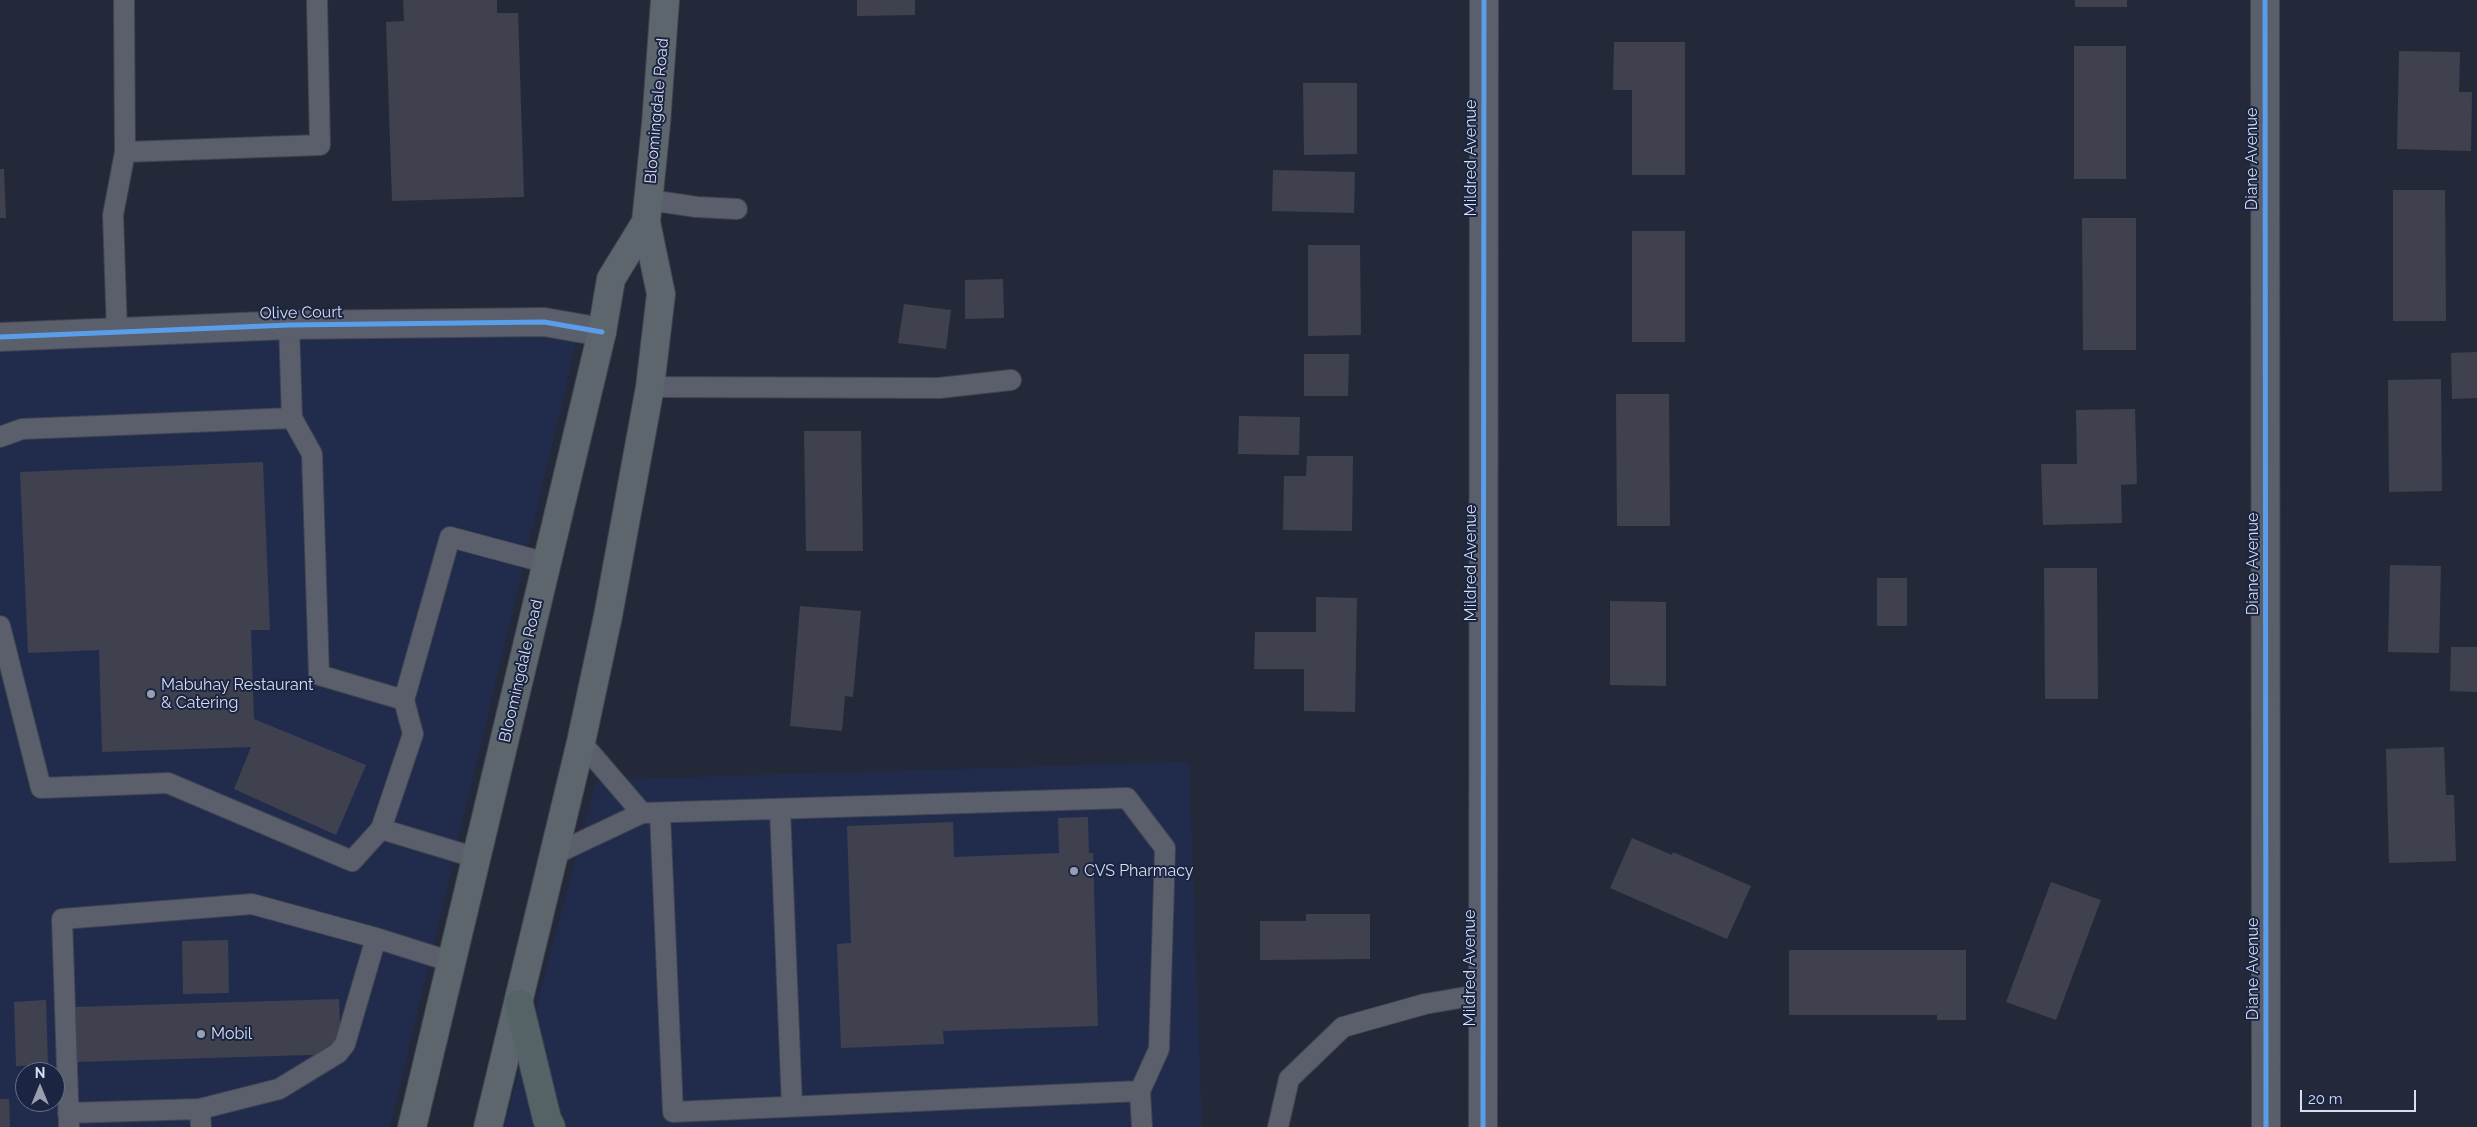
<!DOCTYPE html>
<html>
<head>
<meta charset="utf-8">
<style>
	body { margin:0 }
	#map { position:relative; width:2477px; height:1127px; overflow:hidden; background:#242939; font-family:Raleway,sans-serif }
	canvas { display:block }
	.north { position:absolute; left:15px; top:1062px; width:50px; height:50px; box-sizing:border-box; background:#1b2542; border:1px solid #666f88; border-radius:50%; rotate:0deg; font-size:14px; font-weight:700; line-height:20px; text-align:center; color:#d6def1 }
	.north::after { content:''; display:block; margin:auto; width:18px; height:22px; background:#989fb1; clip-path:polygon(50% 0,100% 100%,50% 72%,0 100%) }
	.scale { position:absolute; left:2300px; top:1090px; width:116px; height:22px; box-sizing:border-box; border:2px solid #d6def1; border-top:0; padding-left:6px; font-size:15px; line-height:18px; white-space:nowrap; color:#d6def1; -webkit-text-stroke:4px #1b2542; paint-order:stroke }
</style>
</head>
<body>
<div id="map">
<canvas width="2477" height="1127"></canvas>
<div class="north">N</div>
<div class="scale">20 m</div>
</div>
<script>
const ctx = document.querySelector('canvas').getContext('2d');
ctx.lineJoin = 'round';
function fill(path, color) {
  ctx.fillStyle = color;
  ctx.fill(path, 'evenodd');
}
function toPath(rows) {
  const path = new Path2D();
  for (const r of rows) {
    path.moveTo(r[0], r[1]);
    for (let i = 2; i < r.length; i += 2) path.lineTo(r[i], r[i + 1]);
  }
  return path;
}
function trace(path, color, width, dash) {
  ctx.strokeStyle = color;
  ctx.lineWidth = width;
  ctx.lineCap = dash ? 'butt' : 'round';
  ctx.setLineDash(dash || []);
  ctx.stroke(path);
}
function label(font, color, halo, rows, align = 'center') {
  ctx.font = font + ' Raleway,sans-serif';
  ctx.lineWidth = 4;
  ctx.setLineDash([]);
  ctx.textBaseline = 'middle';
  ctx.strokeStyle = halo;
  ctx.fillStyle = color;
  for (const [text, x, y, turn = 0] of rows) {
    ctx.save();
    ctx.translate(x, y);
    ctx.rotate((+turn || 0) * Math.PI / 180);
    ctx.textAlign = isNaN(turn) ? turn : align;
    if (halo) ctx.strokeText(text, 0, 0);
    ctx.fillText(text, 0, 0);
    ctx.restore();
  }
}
fill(toPath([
	[476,323,577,339,390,1127,0,1127,0,348],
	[25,1072,55,1072,55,1102,25,1102],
	[1189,762,1202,1127,504,1127,597,780]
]), '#212c4d');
fill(toPath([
	[403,0,497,0,497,13,518,13,524,197,392,201,386,22,404,21],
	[857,0,915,0,915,15,857,16],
	[2075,0,2127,0,2127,7,2075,7],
	[1614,42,1685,42,1685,175,1632,175,1632,90,1613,90],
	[2074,46,2126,46,2126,179,2074,179],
	[2399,51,2460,52,2459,92,2472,92,2471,151,2397,149],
	[1303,83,1357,83,1357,154,1304,155],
	[0,169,4,169,6,218,0,218],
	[1273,170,1355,172,1354,213,1272,211],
	[2393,190,2445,190,2446,321,2393,321],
	[2082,218,2136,218,2136,350,2083,350],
	[1632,231,1685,231,1685,342,1632,342],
	[1308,245,1360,245,1361,335,1308,336],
	[1003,279,1004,318,965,319,965,280],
	[904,304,951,310,946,349,898,343],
	[2477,352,2477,398,2452,399,2451,353],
	[1304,354,1349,354,1348,396,1304,396],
	[2441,379,2442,491,2389,492,2388,380],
	[1616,394,1669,394,1670,526,1617,526],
	[2135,409,2137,484,2121,485,2122,523,2043,525,2041,464,2077,464,2076,410],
	[1239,416,1300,417,1299,455,1238,454],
	[804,431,861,431,863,551,806,551],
	[1307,456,1353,456,1352,531,1283,530,1284,476,1306,476],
	[263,462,270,630,251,630,254,719,366,765,336,835,234,789,251,747,102,752,99,650,28,653,20,472],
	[2390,565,2441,566,2439,653,2388,652],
	[2044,568,2097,568,2098,699,2045,699],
	[1877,578,1907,578,1907,626,1877,626],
	[1316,597,1357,598,1355,712,1304,711,1304,669,1254,669,1255,632,1316,632],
	[1610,601,1666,602,1666,686,1610,685],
	[800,606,861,611,853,697,845,696,842,731,790,726],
	[2451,647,2477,647,2477,692,2450,691],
	[2444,747,2446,795,2454,795,2456,861,2389,863,2386,749],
	[1088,817,1089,853,1093,853,1098,1026,943,1031,944,1044,841,1048,837,944,851,943,847,826,953,822,954,857,1059,853,1058,818],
	[1632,838,1672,855,1673,852,1751,886,1727,939,1610,888],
	[2051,882,2101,900,2056,1020,2006,1002],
	[1306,914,1370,914,1370,959,1260,960,1260,921,1306,921],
	[228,940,229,993,183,994,182,941],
	[1789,950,1966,950,1966,1020,1937,1020,1937,1015,1789,1015],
	[339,999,341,1054,77,1062,75,1007],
	[46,1000,48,1065,16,1066,14,1002],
	[0,1099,9,1099,10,1127,0,1127]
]), '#40414f');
const lane = toPath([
	[125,152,320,145,317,0],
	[649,200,697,207,737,209],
	[289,325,292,418,312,454,319,675,404,700,450,537,547,563],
	[117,332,113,215,125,152,124,0],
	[650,387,939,388,1011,380],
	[0,437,22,429,292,418],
	[0,626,41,788,168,783,352,861,381,829],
	[404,700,413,734,381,829,477,858],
	[581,742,642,813],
	[780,809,792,1106],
	[660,813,673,1112,1140,1091],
	[553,855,642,813,1127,798,1165,848,1159,1049,1140,1091,1142,1127],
	[200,1109,279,1089,338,1053,345,1044,376,938],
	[68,1113,200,1109,201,1127],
	[69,1127,62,919,252,904,376,938,452,962],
	[1278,1127,1289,1079,1343,1027,1425,1004,1483,994]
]);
const street = toPath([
	[2265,0,2266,1127],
	[0,337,289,325,544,322,602,332],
	[1483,1127,1484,0]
]);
const secondary = toPath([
	[412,1127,602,332,611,279,646,222],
	[488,1127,581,742,608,616,650,387,661,294,646,222,656,124,665,0]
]);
const primary = toPath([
	[519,1004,547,1119,551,1127]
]);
trace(lane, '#404451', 22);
trace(street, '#404451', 30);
trace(secondary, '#404451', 30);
trace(primary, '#404451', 30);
trace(lane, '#5a5f6b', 20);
trace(street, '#5a5f6b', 28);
trace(secondary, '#5d656d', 28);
trace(primary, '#556366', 28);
trace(toPath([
	[2265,0,2266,1127],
	[0,337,289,325,544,322,602,332],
	[1483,1127,1484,0]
]), '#5a9eea', 5);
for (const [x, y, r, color] of [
	[151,694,5,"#989fb1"],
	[1074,871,5,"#989fb1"],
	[201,1034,5,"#989fb1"]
]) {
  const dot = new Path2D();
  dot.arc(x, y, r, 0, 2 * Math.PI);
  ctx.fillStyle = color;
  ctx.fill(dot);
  trace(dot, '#1b2542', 2);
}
label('16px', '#d6def1', '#1b2542', [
	["Bloomingdale Road",657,111,-85],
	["Mildred Avenue",1471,158,-90],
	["Diane Avenue",2252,159,-90],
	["Olive Court",301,313,-1],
	["Mildred Avenue",1471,563,-90],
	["Diane Avenue",2253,564,-90],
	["Bloomingdale Road",521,671,-77],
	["Mildred Avenue",1470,968,-90],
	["Diane Avenue",2253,969,-90]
]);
label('16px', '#d6def1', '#1b2542', [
	["Mabuhay Restaurant",161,685],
	["& Catering",161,703],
	["CVS Pharmacy",1084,871],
	["Mobil",211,1034]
], 'left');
</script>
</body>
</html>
